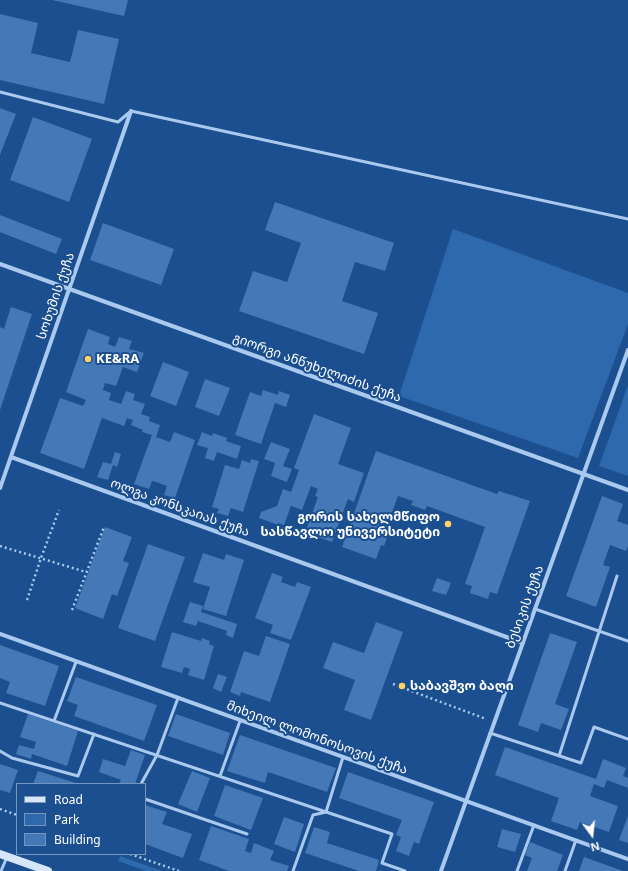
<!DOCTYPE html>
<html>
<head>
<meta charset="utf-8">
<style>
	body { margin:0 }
	#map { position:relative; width:628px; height:871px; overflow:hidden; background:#1b4f8f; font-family:"Noto Sans",sans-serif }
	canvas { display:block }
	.legend { position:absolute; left:16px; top:783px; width:130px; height:72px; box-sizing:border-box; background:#1b4f8f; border:1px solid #7695bc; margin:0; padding:5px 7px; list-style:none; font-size:12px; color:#fff }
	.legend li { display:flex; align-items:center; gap:8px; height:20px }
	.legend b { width:20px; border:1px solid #7695bc }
	.north { position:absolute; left:572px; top:815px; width:40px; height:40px; -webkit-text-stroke:3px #1b4f8f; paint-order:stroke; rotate:165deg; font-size:11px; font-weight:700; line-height:16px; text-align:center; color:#fff }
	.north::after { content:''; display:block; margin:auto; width:14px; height:18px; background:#fff; clip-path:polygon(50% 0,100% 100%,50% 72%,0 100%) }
</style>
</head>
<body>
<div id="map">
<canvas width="628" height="871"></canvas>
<ul class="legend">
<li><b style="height:5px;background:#d6e6fa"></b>Road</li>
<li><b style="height:11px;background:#2e69ad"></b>Park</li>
<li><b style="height:11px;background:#4478b7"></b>Building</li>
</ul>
<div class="north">N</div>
</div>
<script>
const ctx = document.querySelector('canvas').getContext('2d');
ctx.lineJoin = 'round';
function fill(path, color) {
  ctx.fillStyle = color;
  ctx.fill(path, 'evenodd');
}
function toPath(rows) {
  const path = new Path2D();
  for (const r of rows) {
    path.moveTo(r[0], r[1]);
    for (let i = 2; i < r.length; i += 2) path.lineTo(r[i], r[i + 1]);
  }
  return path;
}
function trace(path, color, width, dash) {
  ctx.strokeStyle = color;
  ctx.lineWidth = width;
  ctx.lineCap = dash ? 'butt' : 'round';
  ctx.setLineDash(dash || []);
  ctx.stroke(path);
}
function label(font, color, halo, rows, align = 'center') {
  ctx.font = font + ' "Noto Sans","Noto Sans Georgian",sans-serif';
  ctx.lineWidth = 4;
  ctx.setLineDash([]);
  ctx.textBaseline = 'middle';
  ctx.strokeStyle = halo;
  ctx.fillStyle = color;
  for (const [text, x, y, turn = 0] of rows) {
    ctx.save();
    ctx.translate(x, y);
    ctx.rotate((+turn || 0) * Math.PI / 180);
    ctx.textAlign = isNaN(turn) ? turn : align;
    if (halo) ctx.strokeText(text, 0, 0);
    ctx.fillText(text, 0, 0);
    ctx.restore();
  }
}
fill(toPath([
	[453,229,628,293,628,324,578,458,399,396],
	[628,385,628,476,599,466],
	[120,856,162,871,146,871,118,861]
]), '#2e69ad');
fill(toPath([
	[52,0,128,0,124,16],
	[0,14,38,23,31,53,70,62,78,30,119,39,104,104,0,80],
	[0,108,16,114,0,155],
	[33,117,92,139,69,202,10,180],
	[275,202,394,243,385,271,355,262,342,301,378,313,364,354,239,311,253,271,287,282,301,243,265,230],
	[0,215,62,239,56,254,0,232],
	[103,223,174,249,161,285,90,260],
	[11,307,32,314,0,410,0,327,4,329],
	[88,329,110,337,108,344,115,347,119,337,132,341,129,349,144,353,137,372,123,367,116,386,105,383,103,390,111,393,109,400,121,404,126,391,135,394,133,400,145,404,141,414,150,417,149,421,160,425,156,437,170,442,174,432,195,440,175,498,164,495,167,486,156,482,152,481,149,489,134,484,152,435,142,432,143,430,131,425,133,420,127,418,124,426,102,418,84,469,40,453,60,398,83,406,86,400,66,392],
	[163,362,189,372,176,406,150,396],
	[205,379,230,388,219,416,195,407],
	[263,390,278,395,279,391,290,395,286,407,275,403,261,444,235,435,250,392,261,396],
	[314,414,351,428,338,464,364,473,354,502,348,499,332,542,305,533,318,497,315,496,318,489,311,486,302,510,291,506,284,525,278,523,278,525,259,518,261,512,277,506,283,489,291,492,299,470,294,468],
	[202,432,212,436,213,433,227,438,226,441,241,446,237,459,217,452,214,461,205,458,208,448,197,445],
	[271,442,290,449,283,466,292,469,287,482,271,476,275,463,264,459],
	[376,451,497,494,499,491,530,501,497,594,490,592,488,599,470,593,472,586,465,584,485,527,427,506,425,510,411,505,413,501,398,496,384,534,388,535,384,546,381,545,376,559,342,547],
	[115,452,121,454,117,467,113,465,108,480,97,477,103,462,111,464],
	[251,459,259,461,243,512,231,508,228,516,217,513,219,509,212,507,225,465,239,469,242,460,250,463],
	[602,496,623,504,617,521,628,525,628,546,626,551,610,545,603,565,610,567,596,607,566,596],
	[105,527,132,537,123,561,129,563,117,596,112,594,103,619,75,608],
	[148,544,185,557,155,641,118,628],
	[203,553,224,560,226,554,244,560,226,616,203,609,210,587,193,582],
	[272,573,283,577,281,582,295,587,297,582,311,587,291,640,270,633,273,625,255,618],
	[437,578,451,583,446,595,432,591],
	[190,602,203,606,201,612,237,624,233,638,226,635,227,631,198,621,196,626,183,622],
	[376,622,403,632,371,720,344,710,355,680,323,668,333,642,364,653],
	[172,632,201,641,202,638,210,641,209,644,214,646,204,680,188,675,190,669,184,667,182,673,161,667],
	[550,633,577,642,555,704,569,709,561,730,541,723,538,732,518,725],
	[266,636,290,644,270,702,241,692,240,696,230,692,244,651,259,656],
	[0,645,59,666,45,706,6,693,10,682,0,678],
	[218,674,227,677,221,692,213,688],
	[76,677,157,705,144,741,74,716,78,705,67,701],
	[28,714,78,731,67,766,32,754,31,759,16,754,19,745,34,749,36,742,20,737],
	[176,714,230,733,223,755,168,736],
	[240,735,336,768,327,792,268,772,265,783,227,771],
	[505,747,596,779,603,759,626,768,623,776,628,778,628,788,607,780,604,788,594,784,590,796,618,806,609,832,580,822,577,830,551,821,559,798,495,775],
	[131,750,145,755,135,784,119,784,121,780,99,772,103,759,125,766],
	[0,764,18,770,10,793,0,790],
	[38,771,79,784,33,784],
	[192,771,210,778,197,812,178,804],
	[348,772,434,802,419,844,414,842,409,856,396,851,401,837,396,835,402,820,339,798],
	[225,785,263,798,251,830,214,816],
	[145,805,167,812,162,824,192,834,183,858,145,844],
	[628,816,628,843,619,840],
	[284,817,304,824,295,852,274,844],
	[211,826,249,839,245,851,251,853,254,843,274,851,270,860,289,866,287,871,229,871,199,860],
	[314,827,330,832,327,843,379,860,376,871,359,871,305,853],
	[502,829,521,834,515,852,497,847],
	[530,842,563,855,557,871,527,871,532,858,525,855],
	[584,857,623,871,579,871]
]), '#4478b7');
trace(toPath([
	[0,546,86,572],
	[27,600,41,558,59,510],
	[72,610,104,527],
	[393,684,486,719],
	[0,809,17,815],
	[130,854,179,871]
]), '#a9c9ee', 2.5, [2, 3]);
trace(toPath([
	[0,92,118,122,131,111,628,219],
	[535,609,628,641],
	[0,703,392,834,382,863,405,871],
	[54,721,76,662],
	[490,733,581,763,594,727,628,739],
	[0,751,12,758,78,776,94,734],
	[559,756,617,576],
	[220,776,240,721],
	[141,784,157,755,178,698],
	[145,799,247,834],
	[1,871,7,857],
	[293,871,313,815,326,812,343,757],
	[517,871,534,825],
	[565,871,576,840]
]), '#a9c9ee', 3);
trace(toPath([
	[0,264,628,490],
	[11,457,523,643],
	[0,488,131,111],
	[0,634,628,859],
	[441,871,628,350]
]), '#a9c9ee', 4);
trace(toPath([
	[0,854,48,871]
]), '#d6e6fa', 8);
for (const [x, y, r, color] of [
	[88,359,4,"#ffd166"],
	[448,524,4,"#ffd166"],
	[402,686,4,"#ffd166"]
]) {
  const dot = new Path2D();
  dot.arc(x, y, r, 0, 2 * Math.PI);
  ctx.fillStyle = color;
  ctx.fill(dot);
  trace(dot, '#1b4f8f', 1.5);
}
label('13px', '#fff', '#1b4f8f', [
	["სოხუმის ქუჩა",56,296,-71],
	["გიორგი ანწუხელიძის ქუჩა",317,368,20],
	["ოლგა კონსკაიას ქუჩა",180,508,20],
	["ბესიკის ქუჩა",525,607,-70],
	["მიხეილ ლომონოსოვის ქუჩა",317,738,20]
]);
label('bold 13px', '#fff', '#1b4f8f', [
	["KE&RA",96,359],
	["გორის სახელმწიფო",440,517,"right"],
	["სასწავლო უნივერსიტეტი",440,532,"right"],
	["საბავშვო ბაღი",410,686]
], 'left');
</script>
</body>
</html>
